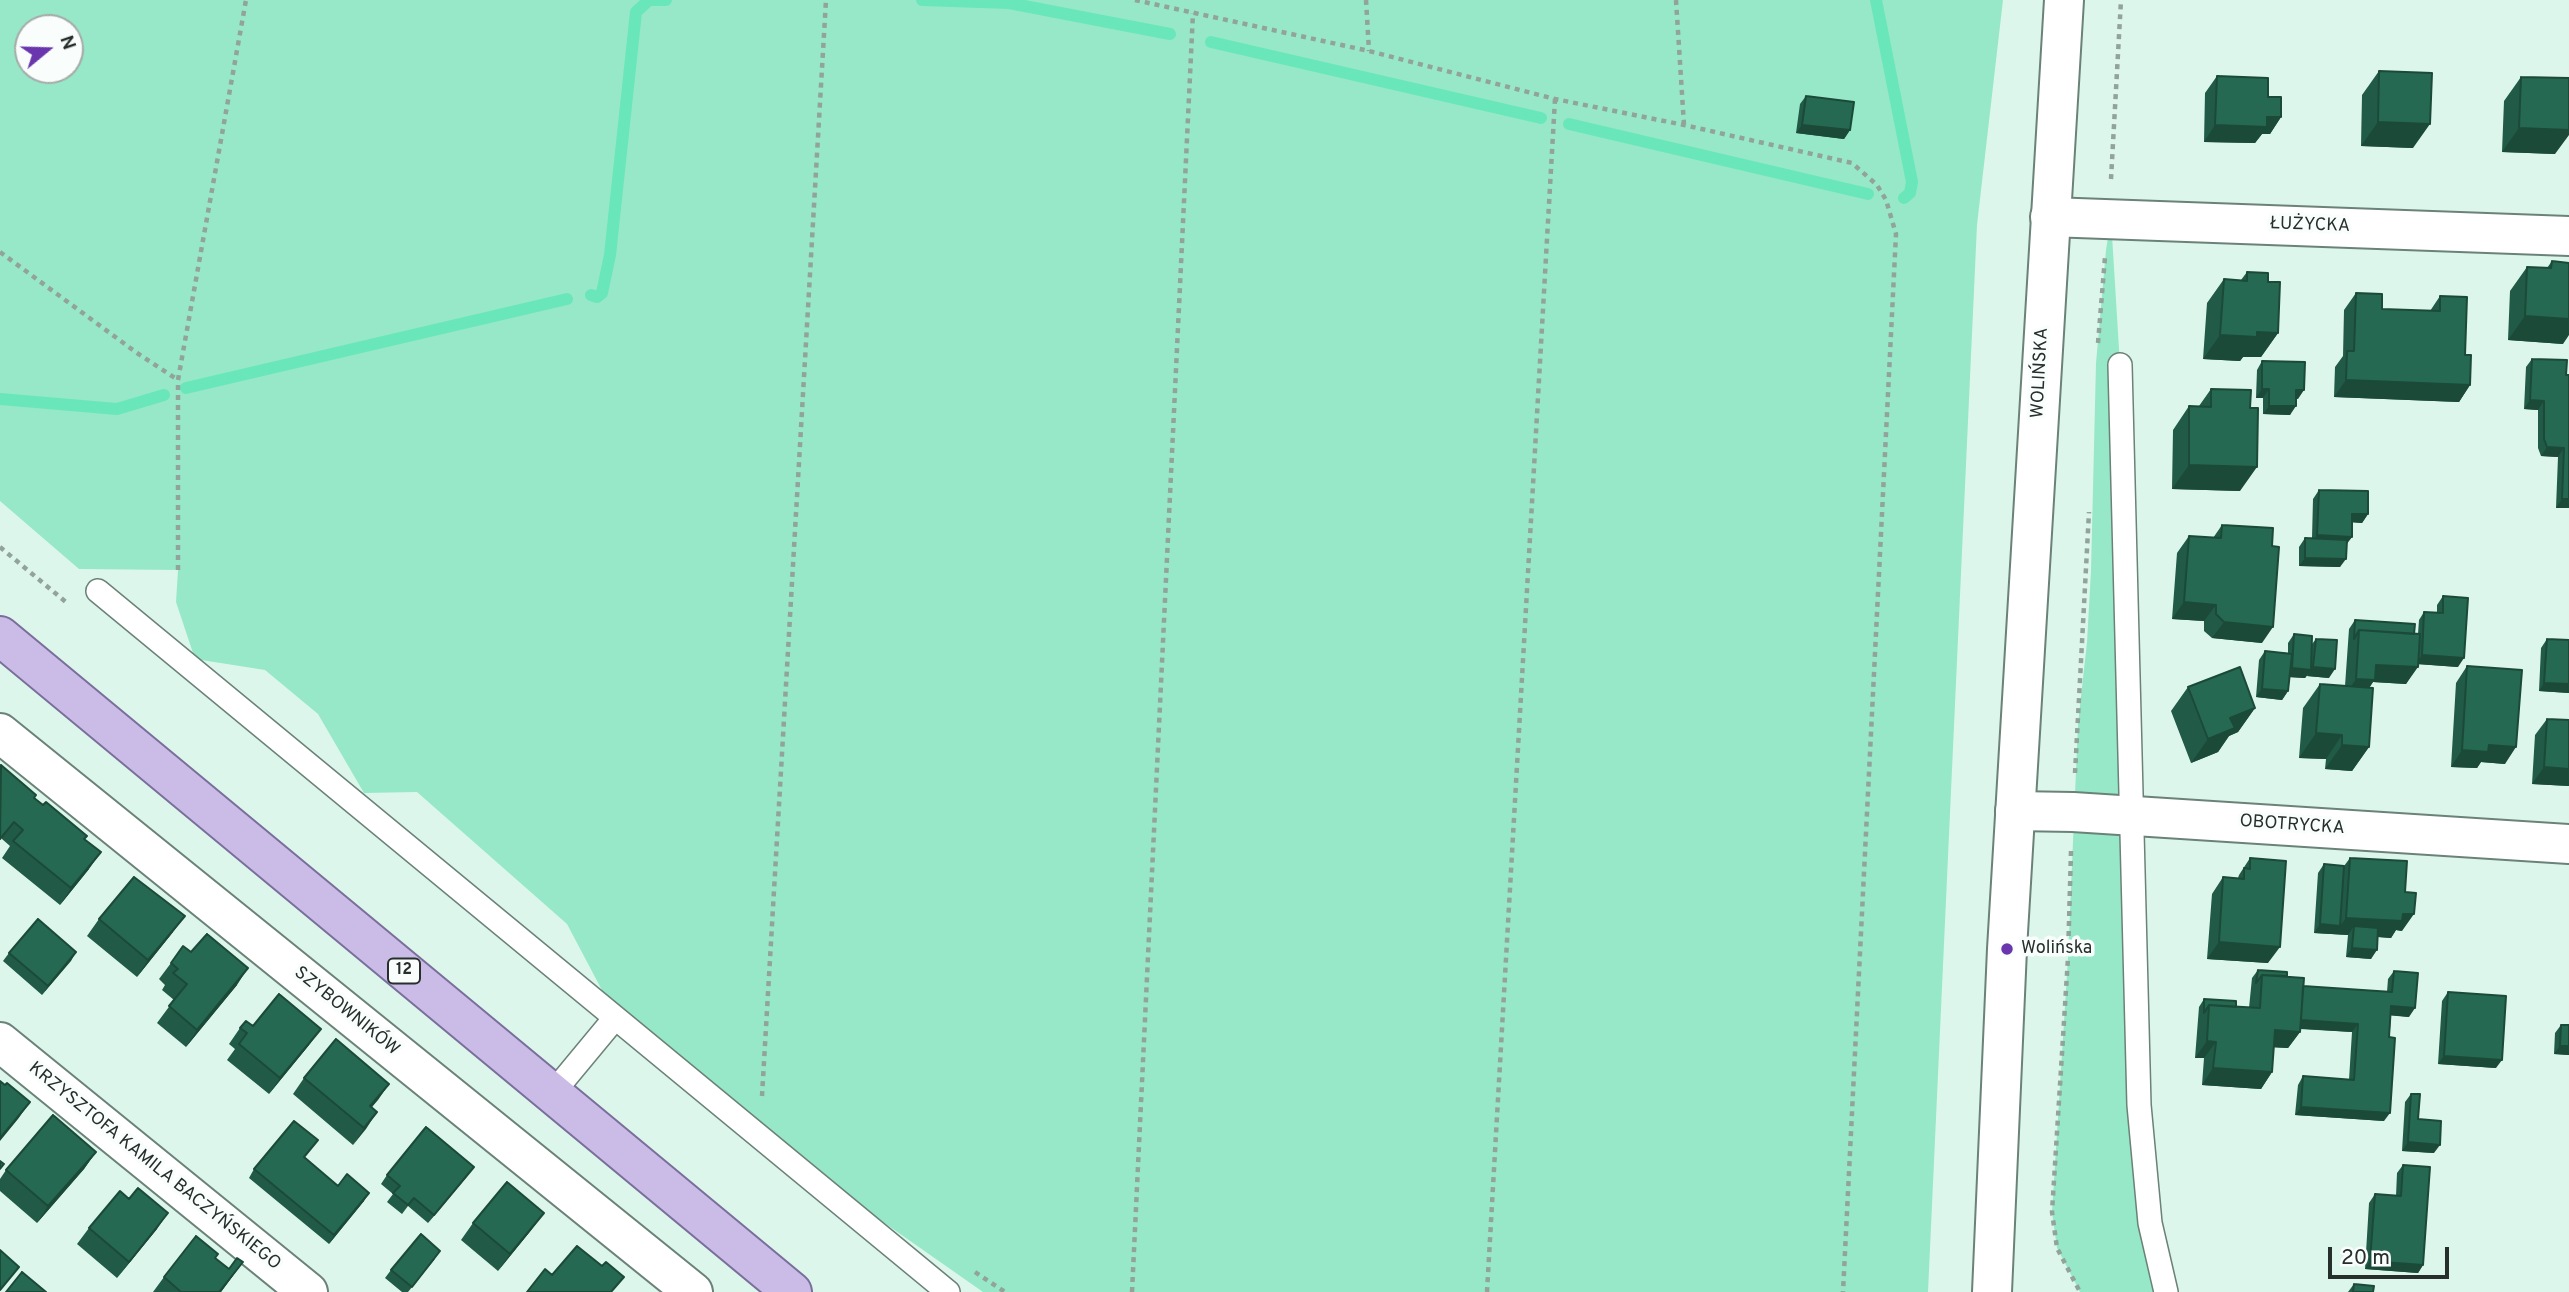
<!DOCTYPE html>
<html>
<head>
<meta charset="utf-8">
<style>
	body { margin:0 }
	#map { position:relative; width:2569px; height:1292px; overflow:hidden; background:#ddf6eb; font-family:Overpass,sans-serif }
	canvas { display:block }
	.north { position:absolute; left:14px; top:14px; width:70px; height:70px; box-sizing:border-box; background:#f9fefc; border:2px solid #a5aba8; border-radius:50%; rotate:71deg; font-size:19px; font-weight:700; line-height:28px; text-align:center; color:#262f2b }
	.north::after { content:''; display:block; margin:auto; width:24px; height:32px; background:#6936ad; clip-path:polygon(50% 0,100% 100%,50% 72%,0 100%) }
	.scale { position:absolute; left:2328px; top:1247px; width:121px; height:32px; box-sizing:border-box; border:4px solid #262f2b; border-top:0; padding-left:9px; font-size:21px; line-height:24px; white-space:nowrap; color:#262f2b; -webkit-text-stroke:5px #f9fefc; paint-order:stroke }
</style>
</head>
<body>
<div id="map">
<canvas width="2569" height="1292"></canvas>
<div class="north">N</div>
<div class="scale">20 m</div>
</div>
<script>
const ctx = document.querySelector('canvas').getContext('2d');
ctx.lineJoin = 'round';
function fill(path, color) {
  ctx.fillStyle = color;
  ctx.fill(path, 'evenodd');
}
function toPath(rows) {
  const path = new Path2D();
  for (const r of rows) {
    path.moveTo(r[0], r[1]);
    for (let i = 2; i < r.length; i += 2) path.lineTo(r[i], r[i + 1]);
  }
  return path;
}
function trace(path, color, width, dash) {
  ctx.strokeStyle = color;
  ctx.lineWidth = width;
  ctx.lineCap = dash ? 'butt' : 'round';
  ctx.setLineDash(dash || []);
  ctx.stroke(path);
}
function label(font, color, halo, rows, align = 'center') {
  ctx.font = font + ' Overpass,sans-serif';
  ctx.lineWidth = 7;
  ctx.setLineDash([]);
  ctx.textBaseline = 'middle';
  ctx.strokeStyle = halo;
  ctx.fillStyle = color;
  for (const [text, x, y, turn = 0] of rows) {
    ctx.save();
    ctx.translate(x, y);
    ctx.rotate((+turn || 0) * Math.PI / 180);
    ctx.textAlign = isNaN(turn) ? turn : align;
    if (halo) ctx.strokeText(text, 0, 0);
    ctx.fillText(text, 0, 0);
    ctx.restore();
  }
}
fill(toPath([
	[0,0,2003,0,1977,225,1928,1292,983,1292,846,1196,614,1013,567,924,417,792,364,793,318,714,265,670,195,659,176,602,178,570,79,569,0,501],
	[28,28,70,28,70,70,28,70],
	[2111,219,2120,365,2139,1105,2166,1292,2080,1292,2057,1248,2052,1212,2068,958,2078,724,2087,642,2091,571,2096,363,2106,250]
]), '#97e8c8');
trace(toPath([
	[922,0,1009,3,1170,34],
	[1876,0,1912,182,1910,193,1904,198],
	[1211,42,1541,118],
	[1569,124,1868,194],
	[591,295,597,297,602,293,610,255,636,12,649,0,666,0],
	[186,388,567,299],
	[0,399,117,409,164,395]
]), '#6ae7ba', 12);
const service = toPath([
	[2120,365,2139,1105,2150,1223,2166,1292],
	[98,591,948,1292],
	[552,1094,615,1018]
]);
const minor = toPath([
	[2050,217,2569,236],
	[0,733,693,1292],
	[2015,811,2073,812,2569,844],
	[0,1042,308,1292]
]);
const tertiary = toPath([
	[1992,1292,2007,949,2064,0]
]);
const primary = toPath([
	[0,636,792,1292]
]);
trace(service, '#6b8278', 26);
trace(minor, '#6b8278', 42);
trace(tertiary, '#6b8278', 42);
trace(primary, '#7a6e9b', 42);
trace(toPath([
	[1135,0,1369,51,1555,99,1684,125,1852,163,1877,185,1886,200,1896,234,1843,1292],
	[1366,0,1369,51],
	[1676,0,1684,125],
	[2111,179,2121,0],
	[0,252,137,353,178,380],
	[2098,343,2105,257],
	[0,547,67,603],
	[178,570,178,380,246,0],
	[2075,773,2089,512],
	[2071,851,2068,958,2052,1212,2057,1248,2080,1292],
	[762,1096,826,0],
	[975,1272,1005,1292],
	[1132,1292,1193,13],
	[1487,1292,1555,99]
]), '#91a39b', 4.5, [5, 5]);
trace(service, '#fff', 23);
trace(minor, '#fff', 38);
trace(tertiary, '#fff', 38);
trace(primary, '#cabce7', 38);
fill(toPath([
	[2379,71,2413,148,2361,146,2362,95],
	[2217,76,2268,97,2281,117,2270,134,2262,134,2255,143,2204,142,2205,93],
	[2521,77,2555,154,2502,152,2504,101],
	[1806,96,1850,130,1844,139,1796,133,1800,104],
	[2552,261,2563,344,2508,340,2510,291,2527,267,2547,268],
	[2247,272,2268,282,2278,333,2261,357,2243,357,2240,361,2203,359,2207,303,2224,279,2241,280],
	[2356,293,2382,309,2430,311,2440,296,2465,355,2470,385,2459,402,2334,397,2335,367,2343,356,2344,310],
	[2532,359,2566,375,2569,508,2556,508,2558,457,2541,456,2538,448,2538,410,2524,409,2526,367],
	[2262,361,2298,399,2296,399,2290,415,2263,414,2263,398,2256,398,2257,370],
	[2211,389,2240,491,2172,489,2173,430,2189,406,2199,406],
	[2319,490,2368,514,2362,523,2352,522,2352,537,2346,544,2340,567,2299,566,2299,547,2305,538,2312,538,2313,499],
	[2222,525,2262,643,2212,638,2204,631,2204,621,2172,619,2177,553,2189,536,2213,538],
	[2443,596,2458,667,2418,664,2406,684,2373,682,2369,688,2369,747,2352,771,2325,769,2326,759,2299,758,2303,708,2320,684,2345,686,2349,629,2355,620,2418,634,2419,620,2424,612,2437,612,2437,605],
	[2294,634,2312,644,2316,639,2329,678,2307,676,2308,674,2305,678,2290,677,2288,691,2282,700,2256,697,2259,660,2265,651,2288,653,2288,643],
	[2547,639,2569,640,2569,693,2539,691,2541,648],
	[2467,666,2505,764,2481,762,2477,768,2451,767,2456,683],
	[2188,687,2255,708,2238,732,2229,736,2218,752,2191,763,2171,711],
	[2547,719,2569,720,2569,786,2532,784,2535,735],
	[0,766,43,805,87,836,85,839,89,869,60,905,2,858,10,846,2,839],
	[2250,858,2268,963,2207,959,2212,894,2223,877,2238,878,2239,875],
	[2350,858,2402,931,2396,930,2391,938,2378,937,2371,959,2346,957,2348,935,2314,933,2318,873,2324,864,2344,866],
	[99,919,173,932,137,977,87,936],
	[76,952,42,995,3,961,9,953],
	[171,963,237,985,186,1047,157,1023,174,1000,162,990,165,985,159,979],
	[2258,970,2287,976,2303,986,2387,992,2388,979,2394,971,2409,1017,2391,1015,2384,1121,2295,1115,2298,1085,2303,1076,2349,1080,2352,1032,2300,1029,2300,1032,2288,1048,2274,1047,2272,1072,2261,1089,2202,1085,2204,1058,2195,1058,2199,1007,2204,999,2236,1007,2249,1008,2252,978],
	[2448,992,2496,1068,2438,1064,2442,1001],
	[2561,1025,2569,1025,2569,1055,2554,1054,2555,1033],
	[253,1026,309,1045,269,1094,227,1060,235,1049,229,1044,240,1028],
	[304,1078,389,1084,372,1107,377,1112,353,1145,293,1094],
	[2411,1094,2418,1119,2434,1153,2402,1151,2405,1102],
	[96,1152,84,1169,37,1223,0,1191,0,1179,6,1170],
	[305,1158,338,1186,364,1201,329,1244,249,1178,254,1169],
	[2403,1165,2423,1265,2418,1273,2365,1269,2369,1203,2375,1194,2396,1196,2397,1173],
	[387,1175,468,1175,428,1223,408,1206,402,1214,387,1202,393,1194,381,1184],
	[129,1199,157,1229,117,1278,77,1244,89,1228],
	[473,1223,532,1229,498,1271,461,1240],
	[435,1259,408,1292,402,1292,385,1278,391,1270],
	[243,1262,221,1292,153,1292,164,1277,229,1269],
	[2354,1284,2373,1292,2348,1292]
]), '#215a47');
fill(toPath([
	[2267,117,2281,117,2270,134,2262,134,2255,143,2204,142,2215,125],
	[2378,122,2430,124,2413,148,2361,146],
	[1802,125,1850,130,1844,139,1796,133],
	[2519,128,2569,130,2569,135,2555,154,2502,152],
	[2525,316,2569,319,2569,335,2563,344,2508,340],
	[2257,332,2278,333,2261,357,2243,357,2240,361,2203,359,2220,335],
	[2346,380,2470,385,2459,402,2334,397],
	[2262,389,2269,389,2263,398,2256,398],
	[2296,390,2304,390,2298,399,2290,398],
	[2530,400,2544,401,2538,410,2524,409],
	[2269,406,2296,406,2290,415,2263,414],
	[2547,447,2564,448,2558,457,2541,456],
	[2189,465,2257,467,2240,491,2172,489],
	[2562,499,2569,499,2569,508,2556,508],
	[2352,514,2368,514,2362,523,2347,522],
	[2317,535,2352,537,2346,545,2312,544],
	[2305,558,2346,559,2340,567,2299,566],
	[2184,602,2216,605,2204,621,2172,619],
	[2224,622,2273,627,2262,643,2212,638],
	[2422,655,2464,658,2458,667,2416,664],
	[2376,665,2418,667,2406,684,2373,682,2363,697,2345,696,2356,679],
	[2313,667,2335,669,2329,678,2307,676],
	[2292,668,2311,670,2305,678,2287,677],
	[2544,683,2569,684,2569,693,2539,691],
	[2262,689,2288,691,2282,700,2256,697],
	[2255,708,2238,732,2229,736,2218,752,2191,763,2208,739,2230,718],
	[2316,733,2342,735,2326,759,2299,758],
	[2342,745,2369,747,2352,771,2325,769],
	[2489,745,2516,747,2505,764,2481,762,2477,768,2451,767,2462,750],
	[2544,767,2569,769,2569,786,2532,784],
	[101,852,89,869,60,905,71,888],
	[2403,914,2414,914,2402,931,2396,930,2391,938,2353,935,2354,926,2348,935,2314,933,2320,924,2340,926,2346,918],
	[185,916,173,932,137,977,148,960],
	[2219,942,2280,947,2268,963,2207,959],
	[2352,948,2377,950,2371,959,2346,957],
	[76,952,71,961,42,995,48,986],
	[248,968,237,985,186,1047,197,1030],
	[2391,1006,2415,1008,2409,1017,2385,1015],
	[2296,1019,2358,1024,2352,1032,2290,1028],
	[321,1029,309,1045,269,1094,280,1078],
	[2275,1030,2300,1032,2288,1048,2264,1047],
	[2207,1041,2216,1042,2204,1058,2195,1058],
	[2560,1046,2569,1046,2569,1055,2554,1054],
	[2444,1056,2502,1060,2496,1068,2438,1064],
	[2213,1068,2272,1072,2261,1089,2202,1085],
	[389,1084,378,1100,358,1123,370,1106],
	[30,1102,18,1119,0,1141,0,1138],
	[2301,1107,2390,1113,2384,1121,2295,1115],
	[377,1112,366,1129,353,1145,364,1128],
	[2408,1142,2440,1145,2434,1153,2402,1151],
	[96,1152,84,1169,37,1223,48,1206],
	[474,1167,468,1175,428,1223,434,1215],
	[369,1193,364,1201,329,1244,334,1235],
	[168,1213,157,1229,117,1278,129,1262],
	[544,1213,532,1229,498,1271,510,1254],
	[2370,1261,2423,1265,2418,1273,2365,1269],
	[243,1262,221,1292,219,1292]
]), '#1b4a39');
const building = toPath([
	[2379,71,2432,73,2430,124,2378,122,2379,71],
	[2217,76,2268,78,2268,97,2281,97,2281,117,2267,117,2267,127,2215,125,2217,76],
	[2521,77,2569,78,2569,130,2519,128,2521,77],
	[1806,96,1854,102,1850,130,1802,125,1806,96],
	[2552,261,2569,263,2569,319,2525,316,2527,267,2551,268,2552,261],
	[2247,272,2268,273,2268,282,2280,282,2278,333,2257,332,2257,337,2220,335,2224,279,2247,281,2247,272],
	[2356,293,2382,294,2382,309,2440,311,2440,296,2467,297,2465,355,2471,355,2470,385,2346,380,2347,351,2354,351,2356,293],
	[2532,359,2567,360,2566,375,2569,375,2569,499,2562,499,2564,448,2547,447,2544,439,2544,401,2530,400,2532,359],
	[2262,361,2305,362,2304,390,2296,390,2296,406,2269,406,2269,389,2262,389,2262,361],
	[2211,389,2251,390,2250,408,2258,408,2257,467,2189,465,2189,406,2211,407,2211,389],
	[2319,490,2368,491,2368,514,2352,514,2352,537,2317,535,2319,490],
	[2222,525,2273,528,2272,546,2279,547,2273,627,2224,622,2216,614,2216,605,2184,602,2189,536,2221,538,2222,525],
	[2305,538,2347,540,2346,559,2305,558,2305,538],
	[2443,596,2468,598,2464,658,2422,655,2424,612,2443,613,2443,596],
	[2355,620,2415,624,2414,634,2359,630,2354,639,2355,620],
	[2359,630,2420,634,2418,667,2376,665,2375,680,2356,679,2359,630],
	[2294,634,2312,636,2311,670,2292,668,2294,634],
	[2316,639,2337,640,2335,669,2313,667,2316,639],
	[2547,639,2569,640,2569,684,2544,683,2547,639],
	[2265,651,2292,654,2288,691,2262,689,2265,651],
	[2467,666,2522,670,2516,747,2489,745,2488,752,2462,750,2467,666],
	[2240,667,2255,708,2230,718,2235,728,2208,739,2188,687,2240,667],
	[2320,684,2373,688,2369,747,2342,745,2342,735,2316,733,2320,684],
	[2547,719,2569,720,2569,769,2544,767,2547,719],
	[1,765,36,795,34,798,43,805,46,802,87,836,84,839,101,852,71,888,13,841,23,830,14,822,0,839,1,765],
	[2250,858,2286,861,2280,947,2219,942,2223,877,2244,879,2244,868,2250,869,2250,858],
	[2350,858,2407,861,2405,892,2416,893,2414,914,2403,914,2402,921,2346,918,2350,858],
	[2324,864,2344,866,2340,926,2320,924,2324,864],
	[134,877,185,916,148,960,99,919,134,877],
	[38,919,76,952,48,986,9,953,38,919],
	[2354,926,2378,928,2377,950,2352,948,2354,926],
	[207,934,248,968,197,1030,169,1006,187,984,173,973,178,969,171,963,183,946,191,952,207,934],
	[2258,970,2287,972,2287,976,2262,975,2256,983,2258,970],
	[2394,971,2418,973,2415,1008,2391,1006,2389,1037,2395,1038,2390,1113,2301,1107,2303,1076,2354,1080,2358,1024,2301,1020,2303,986,2392,992,2394,971],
	[2262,975,2304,978,2300,1032,2275,1030,2272,1072,2213,1068,2216,1042,2207,1041,2209,1005,2260,1008,2262,975],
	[2448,992,2506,996,2502,1060,2444,1056,2448,992],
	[279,994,321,1029,280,1078,239,1044,247,1033,240,1028,246,1021,253,1026,279,994],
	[2204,999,2236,1001,2236,1007,2209,1005,2204,1013,2204,999],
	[2561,1025,2569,1025,2569,1046,2560,1046,2561,1025],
	[336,1039,389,1084,370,1106,377,1112,364,1128,304,1078,336,1039],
	[0,1081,5,1085,7,1083,30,1102,0,1138,0,1081],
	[2411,1094,2420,1094,2418,1119,2441,1121,2440,1145,2408,1142,2411,1094],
	[53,1115,96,1152,48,1206,6,1170,53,1115],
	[294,1121,318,1140,304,1157,338,1186,347,1174,369,1193,334,1235,254,1169,294,1121],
	[426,1127,474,1167,434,1215,414,1198,408,1205,393,1193,400,1186,387,1175,426,1127],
	[0,1161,4,1164,0,1169,0,1161],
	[2403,1165,2430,1167,2423,1265,2370,1261,2375,1194,2401,1196,2403,1165],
	[507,1182,544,1213,510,1254,473,1223,507,1182],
	[138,1188,168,1213,129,1262,89,1228,120,1191,129,1199,138,1188],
	[421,1234,440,1251,412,1287,391,1270,421,1234],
	[196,1236,218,1254,215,1258,229,1269,237,1258,243,1262,219,1292,181,1292,164,1277,196,1236],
	[577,1246,602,1266,606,1262,624,1277,611,1292,527,1292,545,1269,552,1275,577,1246],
	[0,1250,19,1267,0,1290,0,1250],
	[22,1272,46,1292,6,1292,22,1272],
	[2354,1284,2374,1286,2373,1292,2353,1292,2354,1284]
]);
fill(building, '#266952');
trace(building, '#1b4a39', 2);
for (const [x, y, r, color] of [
	[2007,949,7,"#6936ad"]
]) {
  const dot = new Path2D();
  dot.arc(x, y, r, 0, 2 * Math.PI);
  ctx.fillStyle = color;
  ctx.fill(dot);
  trace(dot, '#f9fefc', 2.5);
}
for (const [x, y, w] of [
	[404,971,32]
]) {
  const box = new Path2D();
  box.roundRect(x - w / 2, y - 12.5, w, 25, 5);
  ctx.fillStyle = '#f9fefc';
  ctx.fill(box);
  trace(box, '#262f2b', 2);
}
label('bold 16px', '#262f2b', null, [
	["12",404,971]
]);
label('18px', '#262f2b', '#f9fefc', [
	["ŁUŻYCKA",2310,226,2],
	["WOLIŃSKA",2041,373,-87],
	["OBOTRYCKA",2292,826,4],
	["SZYBOWNIKÓW",346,1012,39],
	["KRZYSZTOFA KAMILA BACZYŃSKIEGO",154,1167,39]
]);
label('18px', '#262f2b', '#f9fefc', [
	["Wolińska",2021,949]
], 'left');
</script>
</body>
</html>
